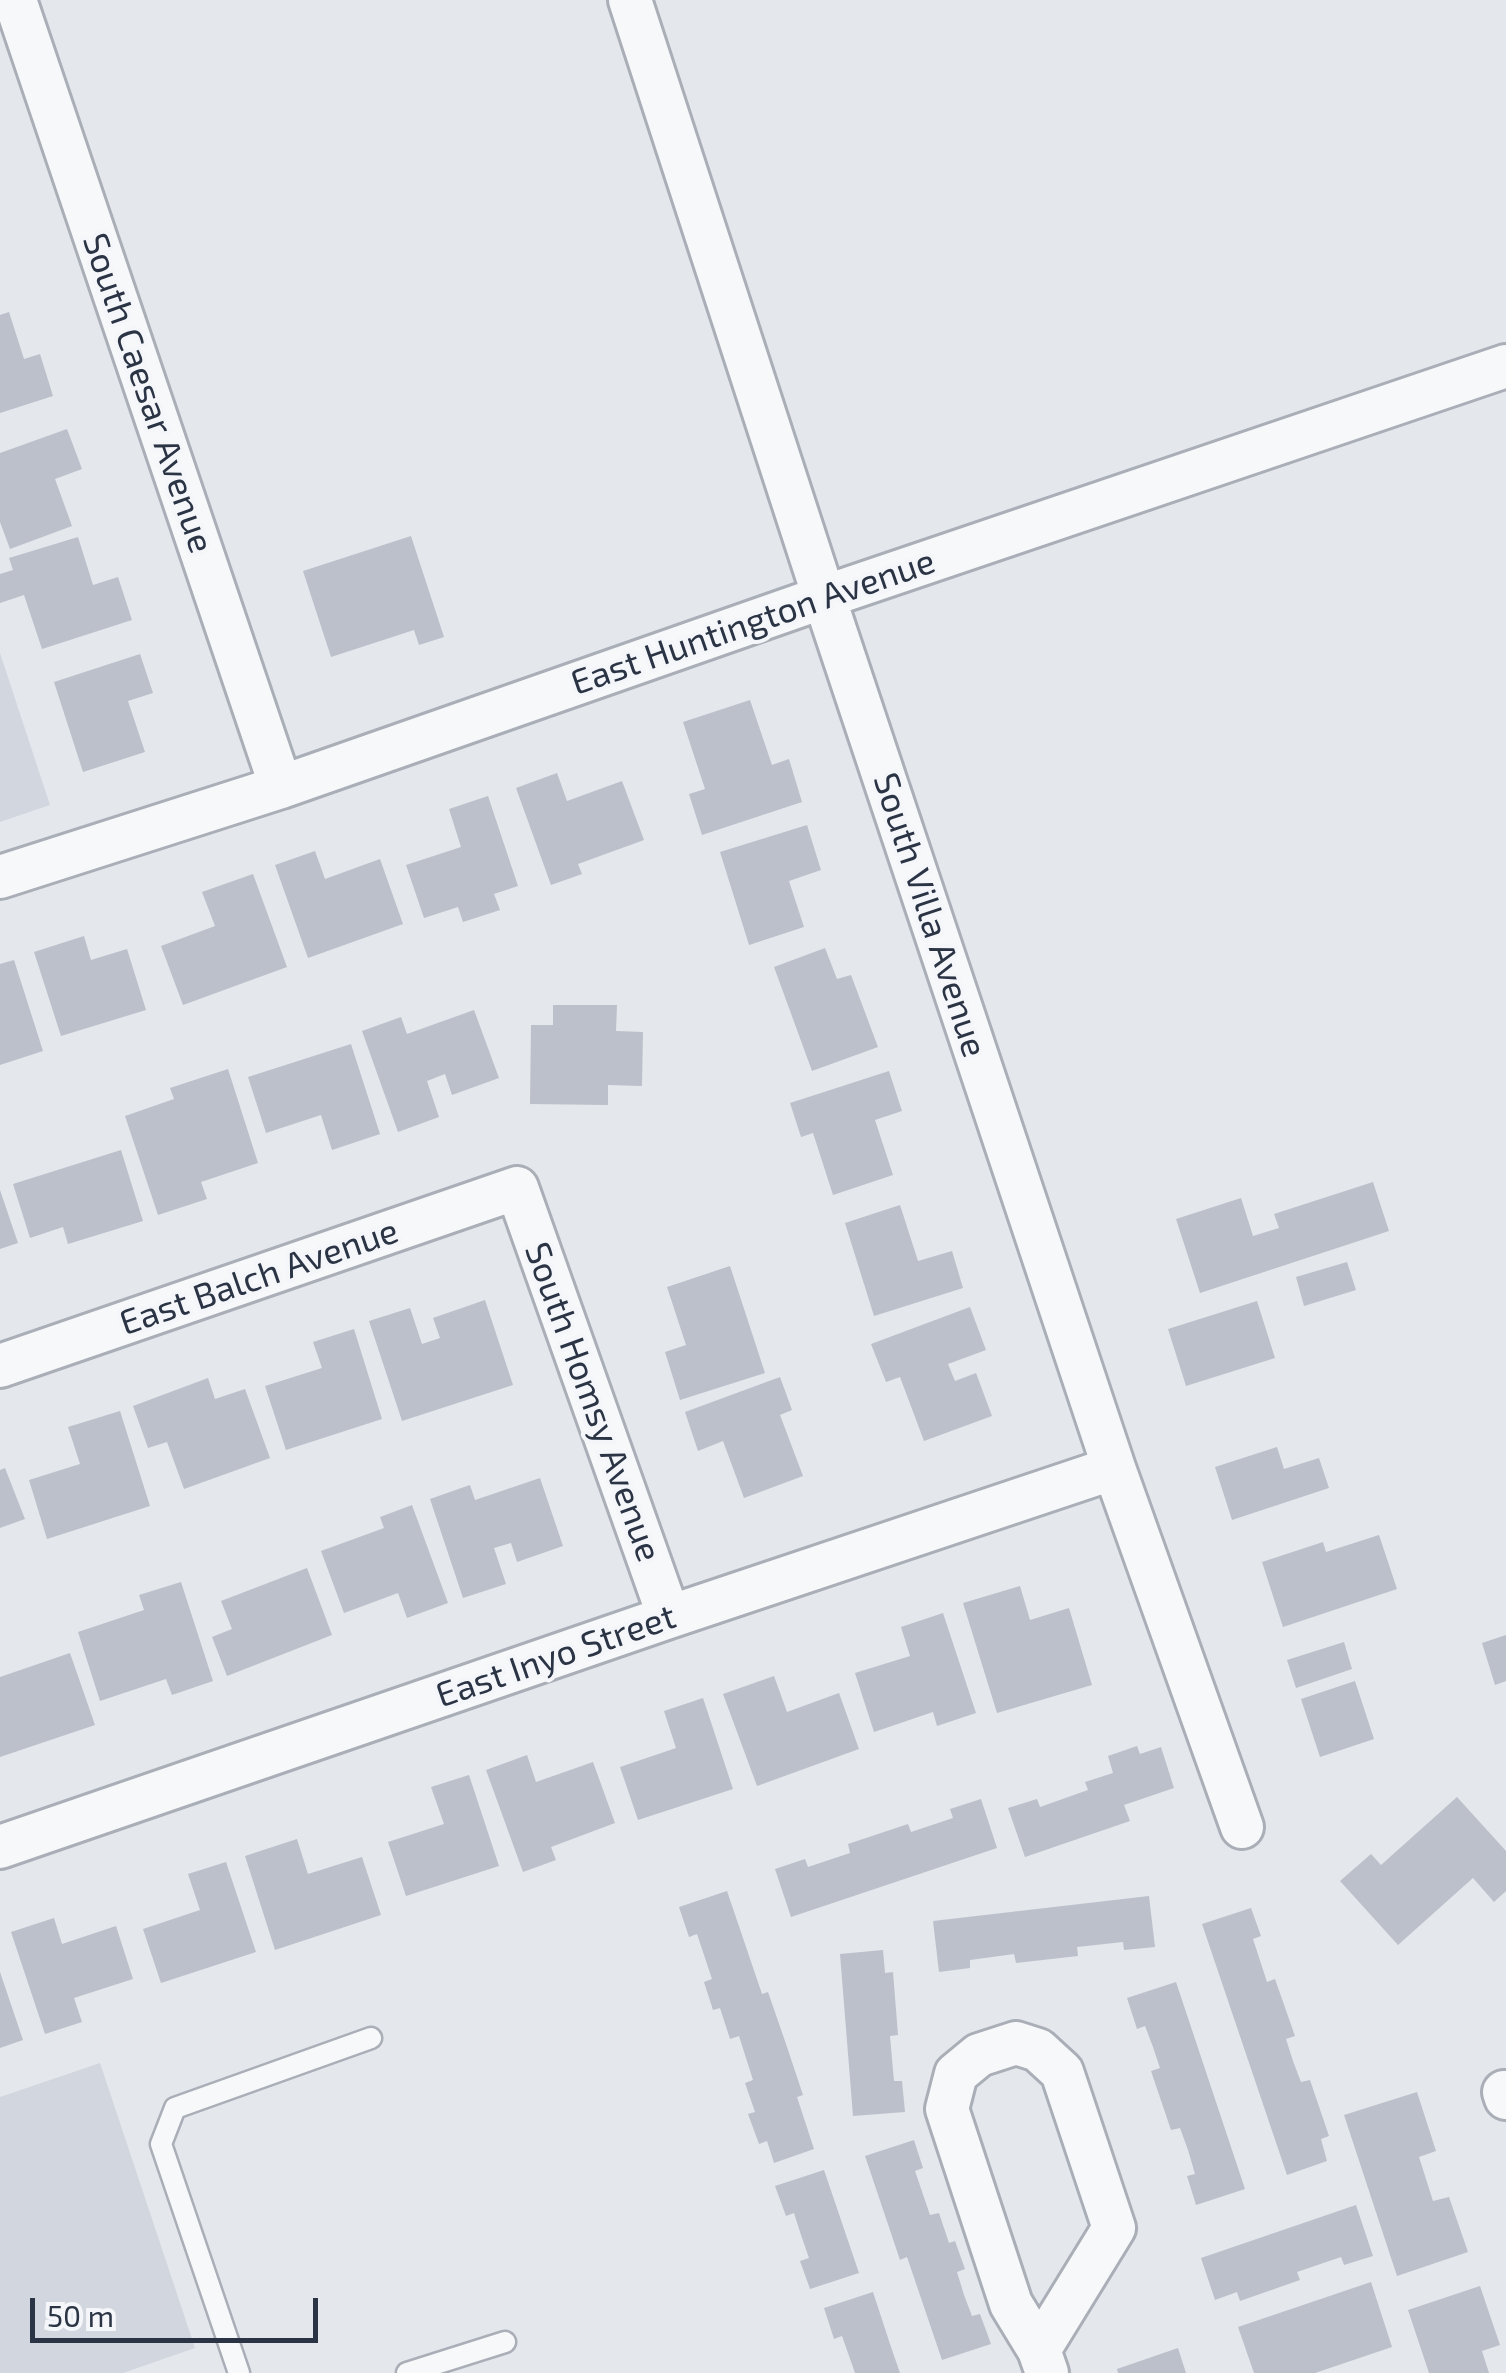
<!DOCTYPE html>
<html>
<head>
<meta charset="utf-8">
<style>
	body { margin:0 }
	#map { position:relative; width:1506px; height:2373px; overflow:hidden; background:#e4e7ec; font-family:"Exo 2",sans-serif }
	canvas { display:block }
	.scale { position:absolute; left:30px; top:2298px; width:288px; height:45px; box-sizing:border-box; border:5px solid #2b3445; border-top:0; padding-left:12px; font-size:30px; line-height:35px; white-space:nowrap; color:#2b3445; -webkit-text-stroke:8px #f4f6f9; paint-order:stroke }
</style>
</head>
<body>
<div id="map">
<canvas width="1506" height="2373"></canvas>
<div class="scale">50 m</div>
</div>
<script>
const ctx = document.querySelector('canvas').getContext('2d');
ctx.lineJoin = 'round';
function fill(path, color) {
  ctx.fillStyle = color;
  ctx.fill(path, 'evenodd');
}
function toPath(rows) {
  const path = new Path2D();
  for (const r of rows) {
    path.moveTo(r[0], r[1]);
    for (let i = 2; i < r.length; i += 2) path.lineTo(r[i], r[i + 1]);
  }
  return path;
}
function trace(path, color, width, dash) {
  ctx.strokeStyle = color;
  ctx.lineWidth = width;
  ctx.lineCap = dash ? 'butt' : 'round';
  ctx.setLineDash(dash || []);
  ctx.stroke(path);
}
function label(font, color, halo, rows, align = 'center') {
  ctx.font = font + ' "Exo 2",sans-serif';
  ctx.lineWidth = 8;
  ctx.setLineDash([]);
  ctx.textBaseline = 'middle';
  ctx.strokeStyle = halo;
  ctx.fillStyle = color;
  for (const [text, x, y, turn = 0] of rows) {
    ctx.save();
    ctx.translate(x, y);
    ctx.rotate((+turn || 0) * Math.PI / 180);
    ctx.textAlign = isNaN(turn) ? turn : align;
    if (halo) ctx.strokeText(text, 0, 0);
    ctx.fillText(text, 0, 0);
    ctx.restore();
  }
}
fill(toPath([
	[0,653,50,805,0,822],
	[100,2063,195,2348,123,2373,0,2373,0,2097]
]), '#d2d6de');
fill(toPath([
	[9,312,24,359,40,354,53,396,0,413,0,315],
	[67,429,82,469,55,479,72,526,10,549,0,522,0,453],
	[411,536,444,637,419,645,414,630,331,657,303,571],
	[78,537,93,585,118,577,132,620,42,649,24,595,0,603,0,574,13,570,9,558],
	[140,654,153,693,128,701,145,752,83,772,54,682],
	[750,700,772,765,789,759,802,802,702,835,689,794,705,789,683,722],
	[557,773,567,801,622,781,644,840,578,864,582,874,551,885,516,788],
	[488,796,518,886,494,894,500,910,463,922,458,907,424,918,406,865,461,847,449,809],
	[807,825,821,870,789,881,804,927,749,945,720,852],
	[315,851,325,879,380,859,403,924,308,958,275,865],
	[253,874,287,967,183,1005,161,946,215,926,202,892],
	[84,936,91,960,127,949,146,1010,61,1036,34,952],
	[825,948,837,979,851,975,878,1047,812,1071,774,967],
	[14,960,43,1051,0,1065,0,964],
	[553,1005,617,1005,616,1031,643,1032,642,1086,608,1085,608,1105,530,1104,531,1025,553,1025],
	[474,1010,499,1078,452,1095,445,1074,427,1081,439,1117,398,1132,362,1031,401,1017,407,1034],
	[351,1044,380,1134,332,1150,321,1115,266,1133,248,1077],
	[228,1069,258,1163,201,1182,207,1199,158,1215,125,1116,174,1099,170,1088],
	[889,1071,902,1111,875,1120,893,1175,833,1195,813,1133,801,1137,790,1103],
	[121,1150,143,1221,68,1244,63,1227,30,1238,13,1184],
	[1373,1182,1389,1231,1200,1293,1176,1219,1241,1198,1253,1236,1279,1228,1274,1214],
	[0,1190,18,1243,0,1249],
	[900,1205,918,1261,952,1251,963,1288,874,1316,845,1223],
	[1347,1262,1356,1290,1304,1306,1296,1277],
	[730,1266,765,1373,680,1400,665,1352,686,1345,667,1287],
	[485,1300,513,1385,402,1421,369,1321,410,1308,422,1344,440,1338,433,1318],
	[1257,1301,1275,1358,1186,1386,1168,1329],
	[970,1307,986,1350,948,1364,955,1381,976,1373,992,1416,924,1441,900,1377,886,1382,871,1344],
	[354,1329,382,1419,286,1450,265,1386,322,1368,313,1342],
	[780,1377,792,1410,780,1415,803,1476,744,1498,723,1441,698,1451,685,1412],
	[208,1378,215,1399,245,1389,270,1458,184,1489,167,1442,148,1448,133,1406],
	[120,1411,150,1506,47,1539,29,1480,80,1464,68,1427],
	[1277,1447,1284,1469,1319,1458,1329,1488,1232,1520,1215,1467],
	[5,1468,25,1519,0,1528,0,1470],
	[540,1478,563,1546,517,1562,511,1543,494,1548,506,1584,463,1598,430,1499,470,1485,475,1500],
	[412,1505,448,1603,407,1618,398,1593,344,1613,321,1551,384,1528,380,1517],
	[1379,1535,1397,1589,1283,1627,1262,1562,1323,1542,1326,1552],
	[307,1568,332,1635,227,1676,212,1637,232,1629,221,1601],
	[181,1582,213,1681,172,1695,166,1679,100,1701,78,1632,144,1610,139,1595],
	[1020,1586,1030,1620,1069,1608,1092,1685,997,1713,963,1603],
	[943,1613,976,1713,937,1726,933,1712,874,1732,855,1673,910,1656,901,1627],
	[1506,1635,1506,1681,1495,1685,1482,1643],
	[1344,1642,1352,1669,1296,1688,1287,1660],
	[70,1653,95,1725,0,1757,0,1677],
	[774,1676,787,1712,839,1693,859,1749,757,1786,723,1694],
	[1355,1681,1374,1739,1320,1757,1301,1699],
	[703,1698,733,1789,638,1820,620,1767,676,1748,664,1711],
	[1137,1746,1140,1754,1161,1747,1174,1788,1124,1805,1130,1821,1025,1857,1008,1808,1037,1799,1040,1807,1088,1790,1085,1782,1113,1773,1108,1756],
	[527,1755,536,1782,593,1762,615,1823,551,1847,556,1860,523,1872,486,1770],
	[469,1775,499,1866,406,1896,388,1842,444,1824,431,1787],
	[1457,1797,1506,1851,1506,1891,1494,1902,1473,1878,1398,1945,1340,1881,1371,1854,1381,1865],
	[981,1799,997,1848,791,1917,775,1869,805,1859,808,1867,850,1853,848,1844,908,1824,911,1832,953,1818,950,1809],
	[297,1839,308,1874,362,1857,381,1915,275,1950,245,1856],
	[226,1862,256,1952,161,1983,143,1929,200,1910,188,1874],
	[727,1891,762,1994,768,1992,786,2044,803,2095,797,2097,814,2149,774,2163,767,2141,759,2144,748,2114,755,2112,745,2083,753,2080,739,2036,730,2039,720,2008,713,2010,704,1982,712,1979,697,1934,689,1937,679,1907],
	[1149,1896,1155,1947,1124,1950,1123,1942,1077,1947,1078,1956,1016,1963,1014,1954,970,1960,970,1968,939,1972,933,1921],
	[1251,1908,1261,1936,1253,1939,1267,1982,1275,1979,1295,2036,1286,2039,1293,2061,1301,2082,1310,2080,1329,2136,1321,2139,1327,2161,1287,2175,1202,1924],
	[54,1918,62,1944,116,1926,133,1979,74,1998,82,2022,45,2034,11,1932],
	[883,1950,885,1973,893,1972,898,2035,890,2036,892,2059,894,2081,902,2081,905,2112,853,2116,840,1954],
	[0,1972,23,2040,0,2048],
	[1176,1982,1245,2189,1196,2205,1187,2176,1195,2174,1188,2150,1180,2128,1171,2130,1151,2071,1160,2068,1153,2047,1145,2026,1137,2029,1127,1998],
	[1417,2092,1436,2151,1419,2157,1433,2201,1449,2197,1468,2252,1397,2276,1344,2115],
	[914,2140,923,2168,915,2171,930,2215,939,2213,949,2243,955,2241,965,2269,957,2272,964,2295,972,2316,980,2314,991,2344,942,2360,907,2257,900,2260,865,2156],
	[824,2170,859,2273,810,2289,800,2261,809,2258,801,2235,794,2213,786,2216,775,2186],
	[1356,2205,1373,2256,1344,2265,1341,2257,1297,2272,1300,2280,1240,2301,1237,2292,1215,2300,1201,2258],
	[1371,2282,1392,2347,1315,2373,1254,2373,1238,2327],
	[1480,2286,1500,2345,1482,2351,1489,2373,1429,2373,1408,2310],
	[873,2292,890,2344,900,2373,855,2373,842,2336,834,2339,824,2308],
	[1178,2348,1186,2373,1118,2373,1117,2369]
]), '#bbc0ca');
const lane = toPath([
	[239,2373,161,2144,175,2108,371,2038],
	[407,2373,505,2342]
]);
const street = toPath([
	[15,0,281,787],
	[630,0,824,597,1114,1468,1242,1827],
	[0,877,281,787,824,597,1506,366],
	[0,1366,517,1188,669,1617],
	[0,1847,669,1617,1114,1468],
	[1504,2092,1506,2098],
	[1039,2350,1114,2228,1062,2072,1038,2050,1016,2043,979,2055,956,2074,947,2109,1011,2304,1039,2350,1047,2373]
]);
trace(lane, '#a9aeb7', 25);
trace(street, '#a9aeb7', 48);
trace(lane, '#f7f8fa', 20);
trace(street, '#f7f8fa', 42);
label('35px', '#2b3445', '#f4f6f9', [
	["South Caesar Avenue",148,393,71],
	["East Huntington Avenue",753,622,-19],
	["South Villa Avenue",930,915,72],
	["East Balch Avenue",259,1277,-19],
	["South Homsy Avenue",593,1402,70],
	["East Inyo Street",556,1656,-19]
]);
</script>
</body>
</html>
